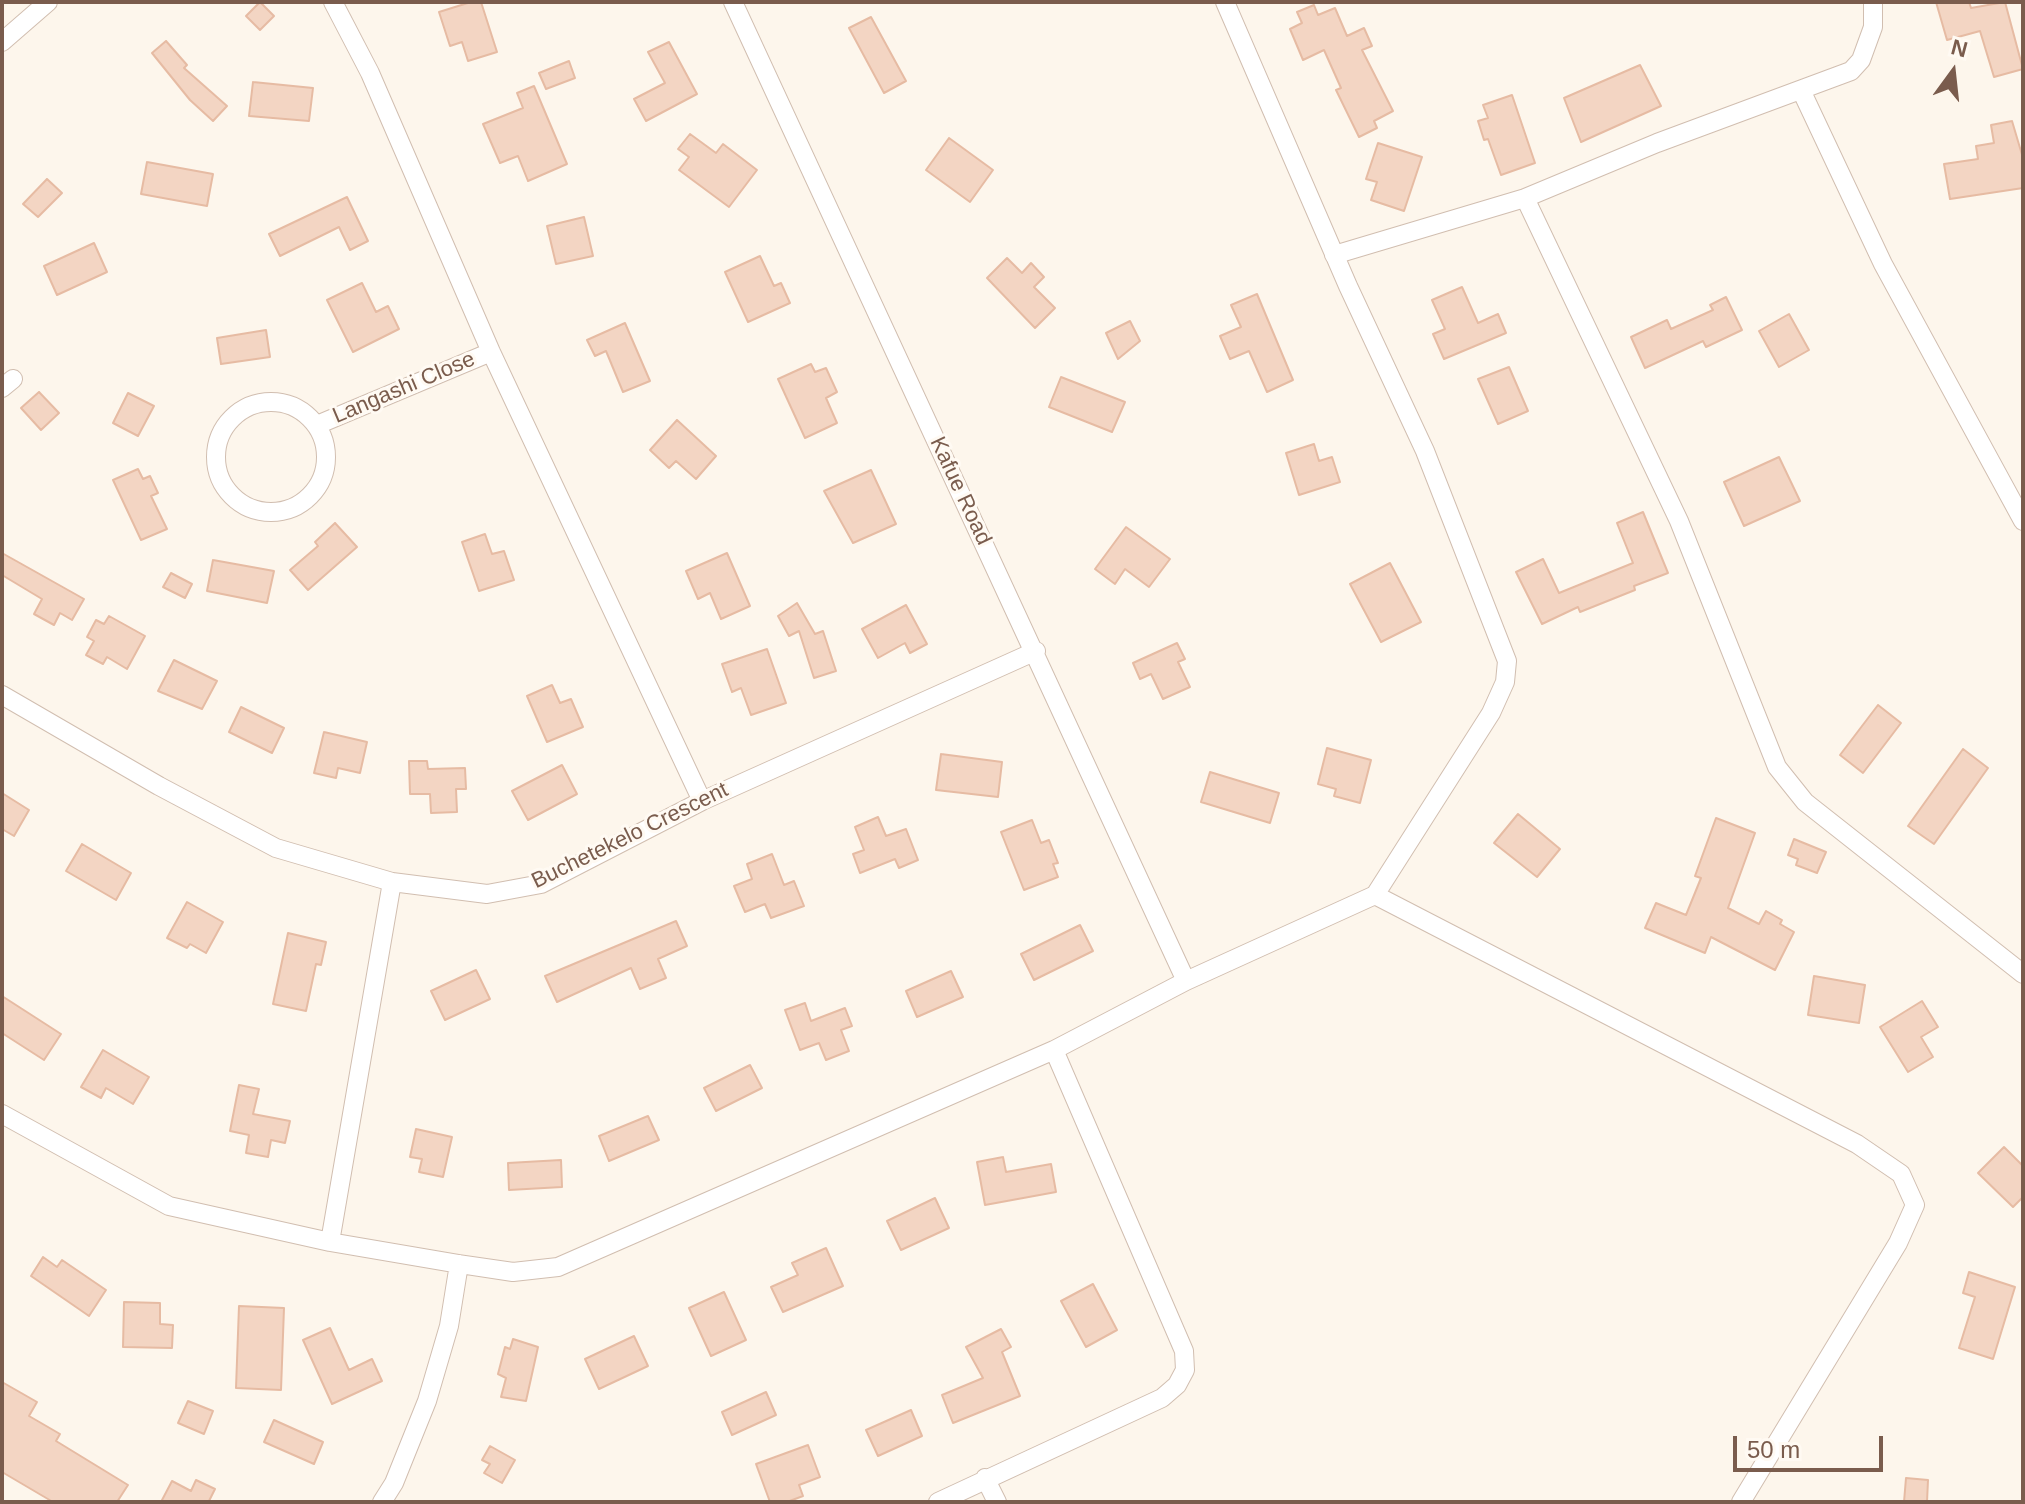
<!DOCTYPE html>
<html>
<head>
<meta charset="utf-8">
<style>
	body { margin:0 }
	#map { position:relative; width:2025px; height:1504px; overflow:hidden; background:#fdf6ec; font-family:Helvetica,sans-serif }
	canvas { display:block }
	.frame { position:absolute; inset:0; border:4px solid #7a5c4d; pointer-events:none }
	.north { position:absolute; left:1913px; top:32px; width:80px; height:80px; -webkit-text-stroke:6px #fffaf3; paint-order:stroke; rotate:15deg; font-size:22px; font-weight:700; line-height:32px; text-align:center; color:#7a5c4d }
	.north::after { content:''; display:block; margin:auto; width:28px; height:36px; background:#7a5c4d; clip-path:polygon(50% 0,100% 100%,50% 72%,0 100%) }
	.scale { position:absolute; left:1733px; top:1436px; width:150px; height:36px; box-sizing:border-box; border:4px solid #7a5c4d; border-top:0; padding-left:10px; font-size:24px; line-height:28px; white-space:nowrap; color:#7a5c4d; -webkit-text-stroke:6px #fffaf3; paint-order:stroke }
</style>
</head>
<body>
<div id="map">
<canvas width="2025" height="1504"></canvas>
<div class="frame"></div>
<div class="north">N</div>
<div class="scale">50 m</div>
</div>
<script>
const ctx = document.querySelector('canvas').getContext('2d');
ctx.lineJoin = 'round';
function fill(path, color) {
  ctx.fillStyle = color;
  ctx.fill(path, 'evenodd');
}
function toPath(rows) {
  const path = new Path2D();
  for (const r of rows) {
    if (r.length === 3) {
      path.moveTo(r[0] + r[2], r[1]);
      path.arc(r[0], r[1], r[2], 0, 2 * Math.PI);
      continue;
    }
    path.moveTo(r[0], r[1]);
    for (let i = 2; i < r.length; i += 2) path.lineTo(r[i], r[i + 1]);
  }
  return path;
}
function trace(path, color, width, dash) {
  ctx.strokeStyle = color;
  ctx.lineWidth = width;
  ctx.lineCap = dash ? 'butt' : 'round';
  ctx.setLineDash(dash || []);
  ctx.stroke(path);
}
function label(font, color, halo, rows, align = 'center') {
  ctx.font = font + ' Helvetica,sans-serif';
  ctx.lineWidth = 6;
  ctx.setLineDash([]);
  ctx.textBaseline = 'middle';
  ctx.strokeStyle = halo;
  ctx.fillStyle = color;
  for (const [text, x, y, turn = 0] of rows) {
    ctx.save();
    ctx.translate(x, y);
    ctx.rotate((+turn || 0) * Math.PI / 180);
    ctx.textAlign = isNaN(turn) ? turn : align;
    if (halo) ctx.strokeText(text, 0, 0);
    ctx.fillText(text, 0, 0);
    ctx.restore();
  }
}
const building = toPath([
	[260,2,274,16,260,30,246,16,260,2],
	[471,2,481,2,497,52,468,61,462,42,450,46,439,12,471,2],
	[1936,2,1969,2,1971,8,2005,2,2023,69,1994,77,1980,31,1947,40,1936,2],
	[1314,5,1318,15,1335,8,1347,36,1364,28,1372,46,1362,50,1393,111,1374,121,1377,128,1359,137,1336,90,1341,88,1324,50,1303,60,1290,29,1302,23,1297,12,1314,5],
	[871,17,906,81,884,93,849,28,871,17],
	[166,41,187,65,184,68,227,106,213,121,190,100,152,53,166,41],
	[669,42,697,94,646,121,634,99,665,83,648,52,669,42],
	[569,61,575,78,546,89,539,73,569,61],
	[1640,65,1661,106,1581,142,1564,98,1640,65],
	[253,82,313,88,309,121,249,116,253,82],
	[534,86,567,164,528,181,518,156,500,163,483,124,523,108,517,93,534,86],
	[1512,95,1535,163,1501,175,1488,139,1484,140,1478,121,1488,118,1483,105,1512,95],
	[2012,121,2023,158,2023,188,1950,199,1944,164,1978,159,1976,146,1994,143,1991,125,2012,121],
	[690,134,716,153,723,144,757,170,729,207,679,170,689,157,678,149,690,134],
	[949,138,993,170,970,202,926,170,949,138],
	[1378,143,1422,157,1404,211,1371,200,1377,182,1366,179,1378,143],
	[147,162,213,174,207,206,141,194,147,162],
	[47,179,62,193,38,217,23,204,47,179],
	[347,197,368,241,350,250,339,227,280,256,269,234,347,197],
	[584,217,593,256,556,264,547,226,584,217],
	[94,243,107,272,57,295,44,266,94,243],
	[760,256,774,286,781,283,790,303,748,322,725,272,760,256],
	[1007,258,1022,273,1031,263,1044,277,1034,287,1055,308,1035,328,987,278,1007,258],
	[362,283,376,312,388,306,399,329,353,352,327,300,362,283],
	[1462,287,1478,323,1498,314,1506,333,1444,359,1433,334,1445,329,1432,300,1462,287],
	[1257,294,1293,380,1267,392,1249,351,1230,359,1220,336,1241,327,1231,305,1257,294],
	[1726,297,1742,330,1706,347,1703,341,1645,368,1631,337,1667,320,1671,329,1713,310,1710,305,1726,297],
	[1789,314,1809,350,1779,367,1759,331,1789,314],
	[1130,321,1140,341,1118,359,1106,333,1130,321],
	[625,323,650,381,623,392,606,351,595,356,587,340,625,323],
	[266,330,270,357,221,364,217,338,266,330],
	[811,364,815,372,826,368,837,392,826,398,837,423,805,438,778,379,811,364],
	[1509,367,1528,411,1498,424,1478,379,1509,367],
	[1061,377,1125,402,1112,432,1049,407,1061,377],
	[39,392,59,413,41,430,21,408,39,392],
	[128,393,154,406,138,436,113,423,128,393],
	[677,420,716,456,696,479,676,461,669,468,650,450,677,420],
	[1314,444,1319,461,1332,457,1340,482,1299,495,1286,453,1314,444],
	[1779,457,1800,501,1744,526,1724,482,1779,457],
	[138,469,143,479,150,476,158,493,151,496,167,529,141,540,113,480,138,469],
	[871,470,896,524,853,543,824,491,871,470],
	[1643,512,1668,573,1634,586,1635,590,1580,612,1578,607,1542,624,1516,572,1543,559,1559,593,1633,563,1617,523,1643,512],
	[335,523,357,547,308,590,290,570,318,546,315,542,335,523],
	[1126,527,1170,559,1149,587,1125,569,1115,584,1095,569,1126,527],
	[485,534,492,554,504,551,514,580,479,591,462,542,485,534],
	[2,553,84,599,72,620,60,613,54,625,34,614,42,599,2,575,2,553],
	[727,553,750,606,721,619,710,593,698,599,686,571,727,553],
	[213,560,274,571,267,603,207,591,213,560],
	[1390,563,1421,622,1381,642,1350,584,1390,563],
	[171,573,192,584,185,598,163,587,171,573],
	[797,603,815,634,823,631,836,671,814,678,799,631,789,636,778,616,797,603],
	[906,605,927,644,910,653,905,643,878,658,862,629,906,605],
	[109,616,145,636,127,669,107,657,103,664,86,655,94,641,87,637,96,620,104,624,109,616],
	[1177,643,1185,659,1178,662,1190,687,1163,699,1151,674,1140,679,1133,663,1177,643],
	[767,649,786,703,751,715,741,688,732,692,722,664,767,649],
	[174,660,217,681,202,709,158,691,174,660],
	[552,685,560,703,571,699,583,727,547,742,527,696,552,685],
	[1878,705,1901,723,1863,773,1840,755,1878,705],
	[241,707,284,728,272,753,229,732,241,707],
	[324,732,367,742,360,773,338,768,336,778,314,773,324,732],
	[1327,748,1371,760,1360,803,1334,796,1336,789,1318,784,1327,748],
	[1963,749,1988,768,1934,844,1908,826,1963,749],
	[941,754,1002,762,998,797,936,790,941,754],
	[409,761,427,761,428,769,465,768,466,789,456,789,457,812,431,813,430,794,410,794,409,761],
	[562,765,577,794,528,820,512,791,562,765],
	[1210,772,1279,793,1270,823,1201,802,1210,772],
	[2,793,29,810,14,836,2,829,2,793],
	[1518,814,1560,849,1537,877,1494,843,1518,814],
	[878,817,886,836,906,829,918,860,899,868,895,859,860,873,853,854,864,850,855,827,878,817],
	[1716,818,1755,833,1728,908,1759,924,1766,911,1782,920,1780,924,1794,932,1775,970,1711,937,1705,953,1645,928,1656,903,1686,915,1701,878,1695,876,1716,818],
	[1032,820,1041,843,1049,840,1058,863,1053,864,1058,877,1024,890,1001,832,1032,820],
	[1794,839,1826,852,1817,873,1796,865,1798,859,1788,855,1794,839],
	[82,844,131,873,116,900,66,871,82,844],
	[772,854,784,885,794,881,804,906,771,918,765,904,745,912,734,886,752,879,747,864,772,854],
	[187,902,223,922,206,953,190,944,187,948,167,938,187,902],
	[676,921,687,946,658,959,666,978,640,989,631,968,557,1002,545,976,676,921],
	[1080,925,1093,951,1034,980,1021,954,1080,925],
	[288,933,326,942,321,965,316,964,306,1011,273,1004,288,933],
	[476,970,490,999,445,1020,431,991,476,970],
	[951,971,963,997,917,1017,906,991,951,971],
	[1814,976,1865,985,1859,1023,1808,1015,1814,976],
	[2,996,61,1034,44,1060,2,1033,2,996],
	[1922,1001,1938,1027,1921,1037,1933,1057,1908,1072,1880,1027,1922,1001],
	[805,1003,811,1021,845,1008,852,1026,841,1030,849,1051,826,1060,819,1043,800,1050,785,1010,805,1003],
	[103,1050,149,1077,133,1104,106,1088,101,1098,81,1087,103,1050],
	[750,1065,762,1088,716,1111,704,1088,750,1065],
	[239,1085,259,1089,253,1114,290,1121,285,1143,271,1140,268,1157,246,1153,249,1135,230,1131,239,1085],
	[648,1116,659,1140,609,1161,599,1136,648,1116],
	[416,1129,452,1137,443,1177,419,1172,422,1159,410,1157,416,1129],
	[2004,1147,2023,1166,2023,1197,2013,1207,1978,1173,2004,1147],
	[1003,1157,1006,1172,1051,1164,1056,1192,985,1205,977,1162,1003,1157],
	[561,1160,562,1187,509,1190,508,1163,561,1160],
	[935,1198,949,1228,901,1250,887,1221,935,1198],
	[826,1248,843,1286,783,1312,771,1287,798,1275,792,1263,826,1248],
	[43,1257,57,1267,62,1260,106,1290,89,1316,31,1276,43,1257],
	[1969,1272,2015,1287,1993,1359,1959,1348,1975,1297,1963,1293,1969,1272],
	[1093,1284,1117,1330,1086,1347,1061,1301,1093,1284],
	[724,1292,746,1340,711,1356,689,1308,724,1292],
	[124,1302,160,1303,160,1324,173,1325,172,1348,123,1347,124,1302],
	[239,1306,284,1308,281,1390,236,1388,239,1306],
	[330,1328,349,1370,372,1359,382,1381,332,1404,303,1340,330,1328],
	[1001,1329,1011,1347,1002,1352,1020,1396,953,1423,942,1395,983,1378,966,1347,1001,1329],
	[634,1336,648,1366,599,1389,585,1359,634,1336],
	[513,1339,538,1347,526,1401,501,1397,506,1378,498,1374,505,1347,510,1349,513,1339],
	[2,1382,37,1402,29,1416,60,1434,56,1441,128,1485,117,1502,53,1502,2,1472,2,1382],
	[766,1392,776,1415,732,1435,722,1412,766,1392],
	[188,1401,213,1411,204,1434,178,1423,188,1401],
	[911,1410,922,1436,878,1456,866,1430,911,1410],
	[274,1420,323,1442,314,1464,264,1442,274,1420],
	[808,1445,820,1477,799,1485,803,1496,787,1502,770,1502,756,1464,808,1445],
	[490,1446,515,1460,502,1483,484,1473,490,1464,482,1460,490,1446],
	[1906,1478,1928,1480,1927,1502,1904,1502,1906,1478],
	[196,1480,215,1489,209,1501,212,1502,161,1502,172,1481,191,1491,196,1480]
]);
fill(building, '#f3d5c3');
trace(building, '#e6bba3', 2);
const street = toPath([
	[333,2,370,73,491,352,702,801],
	[733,2,1186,981],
	[2,42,48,2],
	[1801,90,1883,264,2023,521],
	[1525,198,1657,143,1851,71,1861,60,1873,27,1873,2],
	[1334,255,1525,198,1679,521,1777,767,1805,802,2023,974],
	[2,388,13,379],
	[271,457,55],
	[317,425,491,352],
	[2,695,159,786,276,848,392,882,487,894,541,884,702,801,1036,651],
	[1375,895,1857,1144,1901,1174,1915,1205,1898,1243,1741,1502],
	[2,1114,169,1206,330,1242,459,1264,513,1272,558,1267,1054,1050,1186,981,1375,895,1491,713,1505,682,1507,661,1425,451,1348,286,1225,2],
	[330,1242,392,882],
	[985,1478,997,1502],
	[382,1502,394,1483,427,1401,449,1326,459,1264],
	[938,1502,1162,1398,1177,1385,1185,1370,1184,1351,1054,1050]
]);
trace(street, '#d1beb0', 20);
trace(street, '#fff', 18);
label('22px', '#7a5c4d', '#fffaf3', [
	["Langashi Close",404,388,-23],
	["Kafue Road",960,491,65],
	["Buchetekelo Crescent",630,836,-26]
]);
</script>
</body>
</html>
